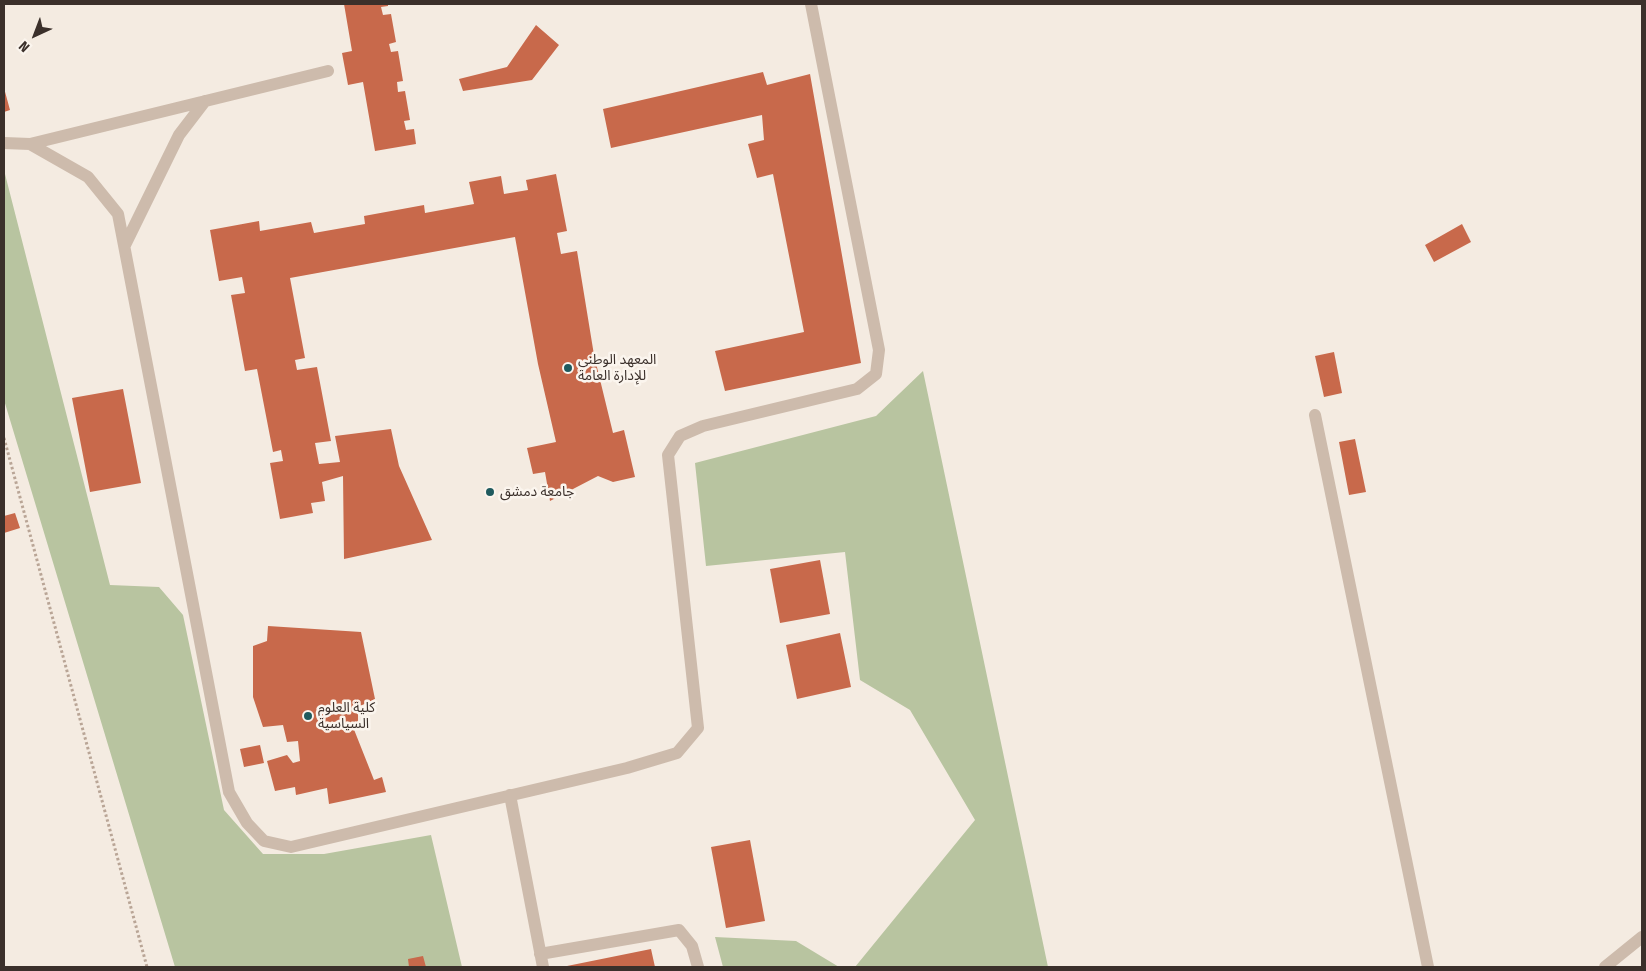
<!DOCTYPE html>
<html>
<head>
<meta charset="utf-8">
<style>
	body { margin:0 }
	#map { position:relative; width:1646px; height:971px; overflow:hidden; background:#f4ebe1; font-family:"Fira Sans Condensed",sans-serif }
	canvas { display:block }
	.frame { position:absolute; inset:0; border:5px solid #3b302b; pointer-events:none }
	.north { position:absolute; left:10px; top:10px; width:50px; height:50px; -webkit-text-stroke:4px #fbf5ee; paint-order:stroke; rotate:223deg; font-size:14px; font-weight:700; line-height:20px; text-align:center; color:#3b302b }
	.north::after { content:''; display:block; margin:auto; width:18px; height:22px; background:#3b302b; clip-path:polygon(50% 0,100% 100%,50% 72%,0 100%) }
</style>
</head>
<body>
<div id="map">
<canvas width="1646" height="971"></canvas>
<div class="frame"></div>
<div class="north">N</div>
</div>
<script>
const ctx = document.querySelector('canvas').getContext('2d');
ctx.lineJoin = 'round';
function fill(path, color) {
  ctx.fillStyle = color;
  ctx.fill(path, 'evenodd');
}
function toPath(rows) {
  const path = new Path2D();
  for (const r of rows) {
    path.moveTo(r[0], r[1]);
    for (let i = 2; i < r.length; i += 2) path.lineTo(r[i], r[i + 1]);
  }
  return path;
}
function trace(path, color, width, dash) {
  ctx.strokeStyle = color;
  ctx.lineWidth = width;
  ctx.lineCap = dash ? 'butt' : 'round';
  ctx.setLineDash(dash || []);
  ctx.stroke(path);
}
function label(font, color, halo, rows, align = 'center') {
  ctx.font = font + ' "Fira Sans Condensed","Noto Sans Arabic",sans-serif';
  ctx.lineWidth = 5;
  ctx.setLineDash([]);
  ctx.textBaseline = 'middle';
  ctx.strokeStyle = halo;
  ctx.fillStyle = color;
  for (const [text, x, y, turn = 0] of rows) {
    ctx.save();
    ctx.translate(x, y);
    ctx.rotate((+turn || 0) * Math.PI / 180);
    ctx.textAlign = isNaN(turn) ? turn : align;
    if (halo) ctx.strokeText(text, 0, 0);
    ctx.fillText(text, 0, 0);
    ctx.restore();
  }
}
fill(toPath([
	[5,174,110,585,159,587,183,615,224,810,263,854,324,854,431,835,462,967,175,967,4,400],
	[923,371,1048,967,855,967,975,820,910,710,860,680,845,552,706,566,695,463,876,416],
	[715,937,796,941,839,967,723,967]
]), '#b8c4a0');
fill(toPath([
	[344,4,388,4,388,6,381,7,383,15,391,14,396,42,389,44,391,52,398,51,403,81,397,82,398,92,405,91,410,120,404,121,406,130,414,129,416,144,375,151,363,82,348,85,342,53,352,51],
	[536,25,559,45,532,80,463,91,459,79,507,67],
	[763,72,767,85,810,74,861,363,725,391,715,351,804,332,773,174,757,178,748,144,764,140,762,115,611,148,603,109],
	[4,88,10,110,4,112],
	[556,174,567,231,557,233,561,254,577,251,594,355,613,433,624,430,635,477,613,482,598,476,550,501,545,472,533,474,527,448,556,442,538,364,515,237,290,278,305,358,295,360,297,370,317,367,331,441,315,443,319,464,340,462,335,436,391,429,399,466,432,540,344,559,343,476,322,482,325,501,311,503,313,513,280,519,270,463,283,461,281,450,273,452,257,369,245,371,231,295,245,293,242,277,219,281,210,230,259,221,260,231,311,222,314,233,365,224,364,216,424,205,425,213,474,204,469,182,501,176,504,194,528,190,526,180],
	[1462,224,1471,242,1434,262,1425,245],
	[1334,352,1342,393,1324,397,1315,356],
	[123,389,141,483,90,492,72,398],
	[1355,439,1366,492,1349,495,1339,442],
	[15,513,20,528,4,533,4,516],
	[820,560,830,614,780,623,770,569],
	[268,626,361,632,375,699,358,707,358,724,353,727,374,780,382,777,386,792,329,804,327,788,296,795,295,787,275,791,267,761,287,755,293,763,300,761,298,741,287,742,283,725,263,727,253,697,253,646,267,641],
	[840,633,851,687,797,699,786,645],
	[260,745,264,763,244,767,240,749],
	[750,840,765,921,726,928,711,847],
	[651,949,655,967,567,967,567,966],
	[423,956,426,967,409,967,408,959]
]), '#c8694b');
trace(toPath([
	[4,438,147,967]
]), '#b9a596', 3, [2.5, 2.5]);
trace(toPath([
	[4,143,30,144,88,177,118,214,229,792,247,823,264,841,291,847,627,768,677,753,698,728,668,455,680,436,703,426,857,389,876,374,879,350,811,4],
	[30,144,328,71],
	[125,245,179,135,205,101],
	[510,795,543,967],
	[540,954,679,930,692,946,698,967]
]), '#cdbbac', 12);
trace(toPath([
	[1315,415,1428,967],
	[1605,967,1642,937]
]), '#cdbbac', 12);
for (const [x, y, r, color] of [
	[568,368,5,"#1f5a5e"],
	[490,492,5,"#1f5a5e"],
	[308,716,5,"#1f5a5e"]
]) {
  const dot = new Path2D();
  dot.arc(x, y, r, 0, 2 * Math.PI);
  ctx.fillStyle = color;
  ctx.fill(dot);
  trace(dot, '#fbf5ee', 2);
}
label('14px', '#3b302b', '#fbf5ee', [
	["المعهد الوطني",578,360],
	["للإدارة العامة",578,376],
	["جامعة دمشق",500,492],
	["كلية العلوم",318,708],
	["السياسية",318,724]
], 'left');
</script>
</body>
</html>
